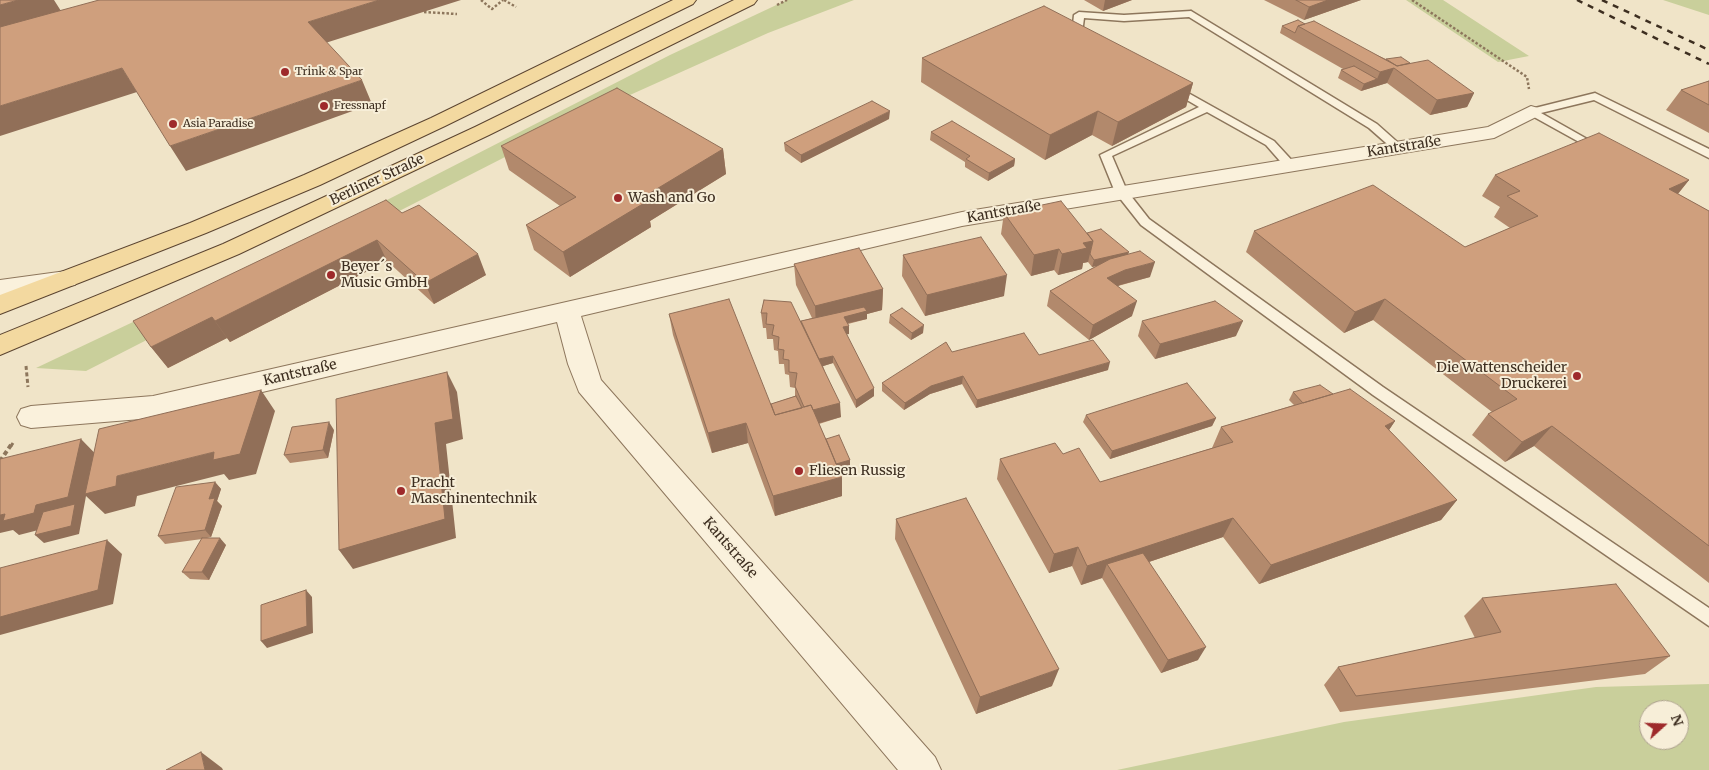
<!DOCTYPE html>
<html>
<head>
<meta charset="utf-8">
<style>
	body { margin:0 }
	#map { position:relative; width:1709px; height:770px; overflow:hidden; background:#f0e4c8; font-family:Merriweather,serif }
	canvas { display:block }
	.north { position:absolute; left:1639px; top:700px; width:50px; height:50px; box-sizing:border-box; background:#f7eed8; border:1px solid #ada18e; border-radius:50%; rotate:70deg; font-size:14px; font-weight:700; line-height:20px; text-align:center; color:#3d2e20 }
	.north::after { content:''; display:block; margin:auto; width:18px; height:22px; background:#9e2a2b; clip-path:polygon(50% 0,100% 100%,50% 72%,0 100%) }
</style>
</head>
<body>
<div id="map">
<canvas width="1709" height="770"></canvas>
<div class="north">N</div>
</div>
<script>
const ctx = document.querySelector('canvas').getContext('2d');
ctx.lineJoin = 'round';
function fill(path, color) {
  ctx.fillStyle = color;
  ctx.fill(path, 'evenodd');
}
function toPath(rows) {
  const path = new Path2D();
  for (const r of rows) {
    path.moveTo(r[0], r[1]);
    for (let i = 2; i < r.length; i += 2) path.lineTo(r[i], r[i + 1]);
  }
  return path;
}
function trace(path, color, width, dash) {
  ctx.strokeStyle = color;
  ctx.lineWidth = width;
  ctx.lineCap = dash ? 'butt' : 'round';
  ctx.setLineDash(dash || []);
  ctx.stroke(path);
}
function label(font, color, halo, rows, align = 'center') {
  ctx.font = font + ' Merriweather,serif';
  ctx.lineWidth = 4;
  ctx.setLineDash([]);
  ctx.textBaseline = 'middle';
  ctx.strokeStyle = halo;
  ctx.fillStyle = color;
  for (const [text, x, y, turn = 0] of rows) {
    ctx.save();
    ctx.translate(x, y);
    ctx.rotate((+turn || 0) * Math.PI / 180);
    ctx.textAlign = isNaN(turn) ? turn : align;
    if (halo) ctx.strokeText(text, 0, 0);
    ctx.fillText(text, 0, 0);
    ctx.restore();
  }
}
fill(toPath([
	[787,0,854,0,768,33,601,108,86,371,36,368,346,221,670,55],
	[1406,0,1443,0,1529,56,1498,62],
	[1663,0,1709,0,1709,15],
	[1709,684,1709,770,1117,770,1344,722,1596,687],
	[1649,710,1679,710,1679,740,1649,740]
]), '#c9cf9b');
const service = toPath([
	[1191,11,1377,124,1404,148,1398,151,1394,150,1369,128,1189,17,1124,21,1084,18,1082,33,1090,37,1090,41,1082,41,1072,34,1074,15,1079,12,1124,15,1191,11],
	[1172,84,1274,141,1297,166,1291,170,1287,169,1266,145,1207,112,1112,156,1127,191,1149,219,1383,387,1709,608,1709,626,1373,395,1141,225,1115,192,1100,155,1199,107,1168,89,1167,87,1172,84],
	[1595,93,1709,149,1709,158,1594,100,1541,113,1603,148,1605,150,1599,153,1525,112,1527,110,1595,93]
]);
const minor = toPath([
	[1531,106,1538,108,1541,112,1538,116,1494,138,962,226,581,316,601,380,935,757,941,770,898,770,579,392,568,364,557,322,153,418,31,428,21,425,17,417,21,409,31,406,153,396,962,212,1488,127,1531,106],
	[66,271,75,273,78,279,75,285,0,296,0,280,66,271]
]);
const primary = toPath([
	[673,0,696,0,693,4,445,126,320,185,206,233,0,314,0,295,190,223,304,175,431,118,673,0],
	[734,0,757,0,754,4,489,135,239,254,0,355,0,335,223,244,475,127,734,0]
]);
trace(service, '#8d765c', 3);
trace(minor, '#8d765c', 2);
trace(primary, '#5b4430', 2);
trace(toPath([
	[481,0,492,9,503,0],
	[504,0,516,7],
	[1412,0,1527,77,1529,89],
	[777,5,787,0],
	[424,12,457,14]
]), '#8d765c', 2.5, [2.5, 2]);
trace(toPath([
	[26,366,28,387],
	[11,446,13,443]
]), '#8d765c', 3, [4, 2.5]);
trace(toPath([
	[0,461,11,445]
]), '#8d765c', 4, [4.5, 3]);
fill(service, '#faf1dc');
fill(minor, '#faf1dc');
fill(primary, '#f3d9a0');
trace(toPath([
	[1577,0,1709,64],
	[1602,0,1709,50]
]), '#3d2e20', 2.5, [6, 6]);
fill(toPath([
	[1084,0,1132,0,1103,11],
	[1264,0,1361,0,1304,20],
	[1305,24,1386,59,1410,63,1474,93,1467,107,1430,115,1387,83,1361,91,1338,78,1341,70,1343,69,1280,33,1282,26],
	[922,58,1193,83,1186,107,1112,146,1092,135,1045,160,921,82],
	[1709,81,1709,133,1666,110,1681,90],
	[889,119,801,163,785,151,784,143],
	[931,132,1015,159,1014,166,988,181,965,167,965,162,930,140],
	[501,146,723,149,726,174,650,221,651,227,570,277,534,250,526,225,560,206,509,170],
	[1495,175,1689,180,1678,194,1709,211,1709,583,1534,446,1505,462,1472,435,1488,414,1492,412,1373,320,1344,333,1246,252,1254,231,1465,247,1510,228,1494,217,1500,207,1482,196],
	[402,213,486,275,434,304,387,261,230,342,227,338,168,368,151,347],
	[1004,213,1087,233,1128,254,1150,277,1118,286,1132,316,1089,340,1047,306,1050,291,1096,266,1092,267,1088,262,1083,263,1082,269,1058,275,1054,270,1031,276,1001,234],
	[903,255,1004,296,925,316,902,276],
	[794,264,883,289,882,310,867,314,867,319,848,324,849,334,846,334,874,396,856,408,833,363,823,366,841,417,819,424,826,439,850,460,850,467,839,471,842,496,775,516,748,443,712,453,673,335,669,314,771,404,795,396,795,388,790,387,789,375,785,374,784,364,779,364,778,351,774,350,773,339,767,339,766,328,763,328,761,313,764,300,801,321,812,318,796,285],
	[890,315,923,333,911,340,889,323],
	[1142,321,1236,336,1155,359,1138,336],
	[952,352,1039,355,1108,370,976,408,962,384,930,394,904,410,882,391,882,383],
	[1293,392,1333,394,1395,421,1389,430,1457,500,1441,520,1259,584,1223,537,1149,562,1198,660,1161,673,1102,578,1081,585,1072,566,1049,573,997,479,1000,459,1063,454,1100,482,1212,448,1221,427,1294,405,1289,400],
	[1086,415,1216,418,1212,426,1110,459,1083,422],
	[334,430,328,458,290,463,284,455],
	[215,482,221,489,217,501,222,506,211,537,207,538,226,545,209,580,190,579,182,572,202,539,165,544,158,536],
	[896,519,1052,686,976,714,895,539],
	[1482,598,1670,656,1645,674,1340,712,1324,685,1338,667,1475,638,1464,616]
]), '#b2896c');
fill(toPath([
	[18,0,54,0,61,11,0,28,0,5],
	[379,0,461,0,319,45,308,22],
	[1105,0,1132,0,1103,11],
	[1328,0,1361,0,1304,20,1309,7],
	[122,68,137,92,0,136,0,106],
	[1394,68,1387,83,1361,91,1364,84,1377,79,1380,72],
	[362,80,372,104,186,171,170,146],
	[1193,83,1186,107,1112,146,1118,122],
	[1474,93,1467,107,1430,115,1437,100],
	[890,111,889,119,801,163,801,155],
	[1098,111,1092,135,1045,160,1050,135],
	[723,149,726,174,650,221,651,227,570,277,563,252,640,199],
	[1015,159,1014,166,988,181,989,173],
	[1689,180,1672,201,1669,189],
	[377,240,387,261,230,342,215,321],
	[1093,241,1088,262,1083,263,1082,269,1058,275,1062,254,1083,243],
	[1059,249,1054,270,1031,276,1034,255],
	[1129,252,1126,260,1092,267,1094,260],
	[478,254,486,275,434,304,425,283],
	[1155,262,1150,277,1120,285,1104,293,1107,278,1125,270],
	[1007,275,1004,296,925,316,927,295],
	[883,289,882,310,867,314,867,319,844,324,816,327,815,306],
	[1385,299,1373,320,1344,333,1355,312],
	[1137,301,1132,316,1089,340,1093,325],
	[212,317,227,338,168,368,151,347],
	[1243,321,1236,336,1155,359,1160,344],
	[924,325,923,333,911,340,912,333],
	[849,326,849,334,843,335,843,327],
	[833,356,833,363,817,368,816,360],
	[1110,362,1108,370,976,408,977,400],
	[447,372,457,392,463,439,446,444,456,538,353,569,339,550,435,423],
	[963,376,962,384,930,394,904,410,905,403,931,386],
	[874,388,874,396,856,408,856,400],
	[261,390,275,411,256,474,229,480,224,474,137,496,135,506,105,514,86,496,79,534,44,543,35,535,50,527,19,535,13,530,0,533,0,515,36,505,81,439,117,476,214,452],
	[840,403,841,417,777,435,806,412],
	[1216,418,1212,426,1110,459,1112,451],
	[1395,421,1381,442,1385,426],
	[329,422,334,430,328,458,323,450],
	[746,423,748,443,712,453,708,433],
	[1552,426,1534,446,1505,462,1522,442],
	[850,460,850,467,833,472,832,465],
	[842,477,842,496,775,516,773,496],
	[215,482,221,489,217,501,222,506,211,537,205,530,209,499],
	[1457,500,1441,520,1259,584,1271,565],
	[1233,518,1223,537,1113,574,1107,564,1102,578,1081,585,1087,566],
	[220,538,226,545,209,580,202,572],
	[107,540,122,554,113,604,0,635,0,617],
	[1078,547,1072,566,1049,573,1054,554],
	[306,590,312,597,313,633,267,648,261,641],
	[1206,647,1198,660,1161,673,1168,660],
	[1059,669,1052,686,976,714,980,697],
	[201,752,222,768,223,770,205,770]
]), '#916f58');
const building = toPath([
	[0,0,18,0,0,5,0,0],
	[99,0,379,0,308,22,362,80,170,146,122,68,0,106,0,27,99,0],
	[1296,0,1328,0,1309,7,1296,0],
	[1044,6,1193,83,1118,122,1098,111,1050,135,922,58,1044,6],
	[1298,20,1305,24,1298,26,1295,33,1282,26,1298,20],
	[1314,21,1397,66,1428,60,1474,93,1437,100,1394,68,1380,72,1298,26,1314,21],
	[1401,57,1410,63,1397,66,1386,59,1401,57],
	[1354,66,1377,79,1364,84,1341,70,1354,66],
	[1709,81,1709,105,1681,90,1709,81],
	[617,88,723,149,640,199,646,202,563,252,526,225,576,197,501,146,617,88],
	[872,101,890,111,801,155,784,143,872,101],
	[952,121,1015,159,989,173,966,159,970,156,931,132,952,121],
	[1599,133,1689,180,1669,189,1709,211,1709,546,1552,426,1522,442,1488,414,1517,399,1385,299,1355,312,1254,231,1373,185,1465,247,1538,216,1507,196,1520,191,1495,175,1599,133],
	[386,200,402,213,419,205,478,254,425,283,377,240,215,321,212,317,151,347,133,321,386,200],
	[1061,201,1093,241,1083,243,1087,248,1062,254,1059,249,1034,255,1004,213,1061,201],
	[1101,229,1129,252,1094,260,1090,254,1093,241,1087,233,1101,229],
	[981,237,1007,275,927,295,903,255,981,237],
	[859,248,883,289,815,306,794,264,859,248],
	[1140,251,1155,262,1125,270,1107,278,1137,301,1093,325,1050,291,1110,259,1140,251],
	[729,299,775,415,811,405,842,477,773,496,746,423,708,433,669,314,729,299],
	[764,300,791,302,840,403,813,410,811,405,804,407,795,386,797,373,789,372,789,360,783,359,784,350,778,349,779,337,772,335,774,325,766,324,767,313,761,313,764,300],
	[1215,301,1243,321,1160,344,1142,321,1215,301],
	[864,307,867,311,844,317,849,326,843,327,874,388,856,400,833,356,819,359,801,321,864,307],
	[902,308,924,325,912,333,890,315,902,308],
	[1024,333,1039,355,1093,340,1110,362,977,400,963,376,931,386,905,403,882,383,946,342,952,352,1024,333],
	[447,372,453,419,435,423,445,519,339,550,336,399,447,372],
	[1187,383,1216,418,1112,451,1086,415,1187,383],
	[1320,385,1333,394,1303,403,1293,392,1320,385],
	[1350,389,1395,421,1385,426,1457,500,1271,565,1233,518,1087,566,1078,547,1054,554,1000,459,1055,443,1063,454,1079,448,1100,482,1233,442,1221,427,1350,389],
	[261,390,240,454,213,460,214,452,117,476,116,486,85,494,99,429,261,390],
	[796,396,802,408,775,415,771,404,796,396],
	[329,422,323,450,284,455,292,427,329,422],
	[839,435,850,460,836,464,826,439,839,435],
	[81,439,68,497,36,505,34,513,3,521,5,514,0,515,0,459,81,439],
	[215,482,209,499,215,498,205,530,158,536,176,487,215,482],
	[966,498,1059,669,980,697,896,519,966,498],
	[75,504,71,526,35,535,43,512,75,504],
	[202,538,220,538,202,572,182,572,202,538],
	[107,540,98,590,0,617,0,568,107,540],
	[1143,553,1206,647,1168,660,1107,564,1143,553],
	[1616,584,1670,656,1356,696,1338,667,1501,632,1482,598,1616,584],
	[306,590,307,626,261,641,261,605,306,590],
	[201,752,205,770,166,770,201,752]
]);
fill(building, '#cf9f7d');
trace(building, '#916f58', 1);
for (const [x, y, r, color] of [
	[285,72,5,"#9e2a2b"],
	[324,106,5,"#9e2a2b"],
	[173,124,5,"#9e2a2b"],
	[618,198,5,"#9e2a2b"],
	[331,275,5,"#9e2a2b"],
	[1577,376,5,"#9e2a2b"],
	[799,471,5,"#9e2a2b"],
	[401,491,5,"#9e2a2b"]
]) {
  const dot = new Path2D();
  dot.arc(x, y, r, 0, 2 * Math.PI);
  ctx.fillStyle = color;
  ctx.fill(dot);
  trace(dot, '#f7eed8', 2);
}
label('11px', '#3d2e20', '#f7eed8', [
	["Trink & Spar",295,72],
	["Fressnapf",334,106],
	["Asia Paradise",183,124]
], 'left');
label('14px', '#3d2e20', '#f7eed8', [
	["Kantstraße",1404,147,-9],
	["Berliner Straße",377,180,-25],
	["Kantstraße",1004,212,-10],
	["Kantstraße",300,373,-13],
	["Kantstraße",730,548,49]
]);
label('14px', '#3d2e20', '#f7eed8', [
	["Wash and Go",628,198],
	["Beyer´s",341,267],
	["Music GmbH",341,283],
	["Die Wattenscheider",1567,368,"right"],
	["Druckerei",1567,384,"right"],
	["Fliesen Russig",809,471],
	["Pracht",411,483],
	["Maschinentechnik",411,499]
], 'left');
</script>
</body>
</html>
